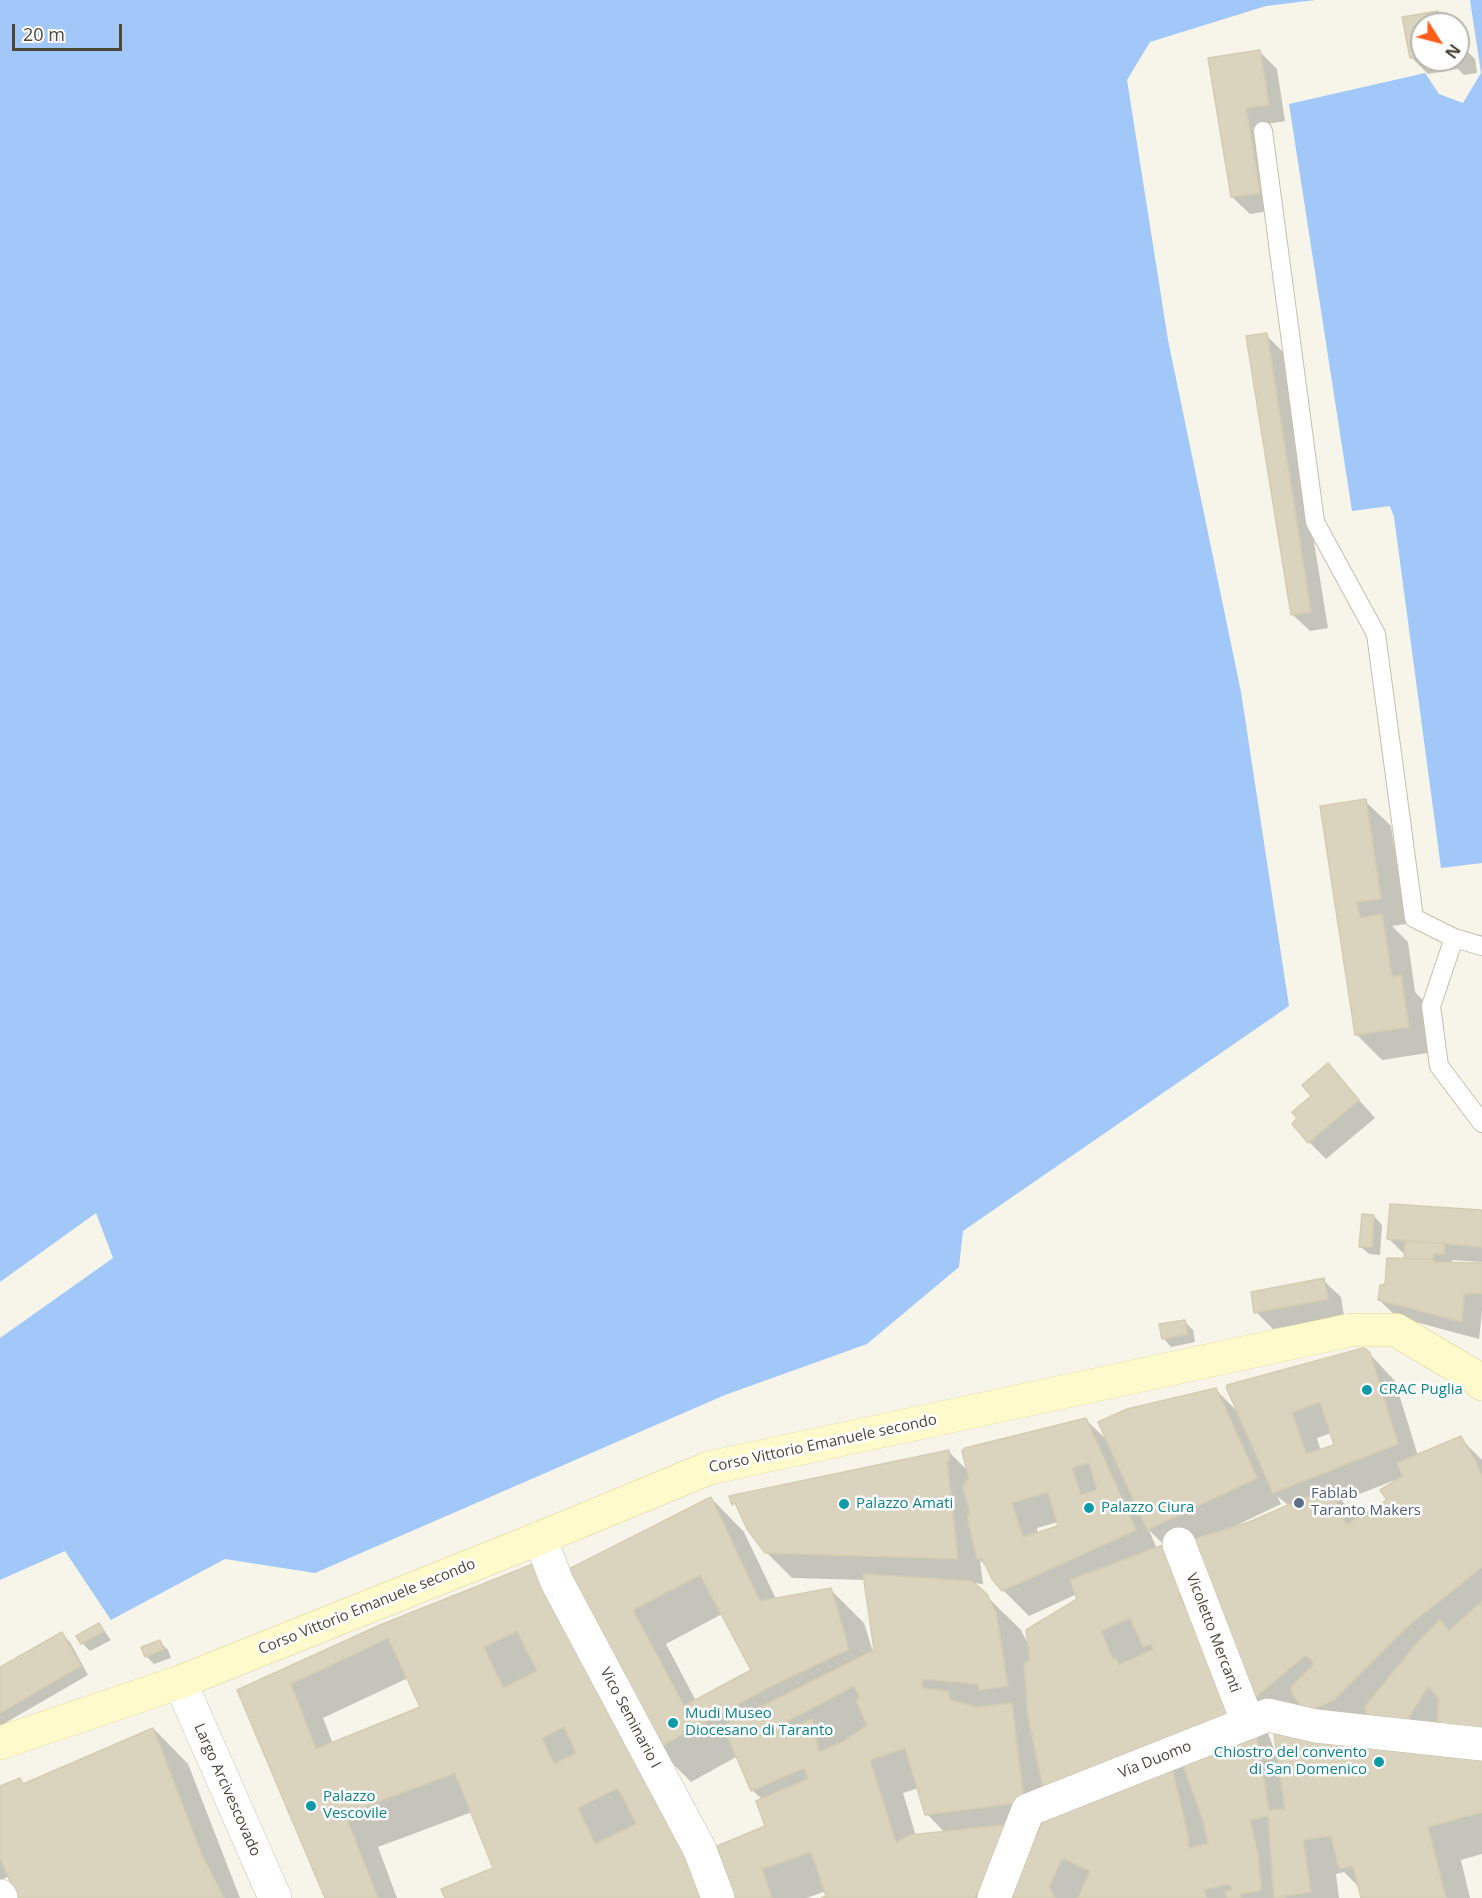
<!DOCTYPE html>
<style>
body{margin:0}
#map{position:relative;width:1482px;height:1898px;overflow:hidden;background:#f7f5ea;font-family:"Open Sans",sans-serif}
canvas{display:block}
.north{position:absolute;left:1410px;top:12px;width:60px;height:60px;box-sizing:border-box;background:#fff;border:2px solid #b7b5af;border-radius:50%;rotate:126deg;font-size:16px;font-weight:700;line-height:24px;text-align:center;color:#4c4737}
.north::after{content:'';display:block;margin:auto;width:21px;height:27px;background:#ff5e19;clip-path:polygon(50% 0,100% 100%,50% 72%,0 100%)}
.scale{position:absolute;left:12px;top:24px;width:110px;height:27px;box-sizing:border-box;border:3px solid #4c4737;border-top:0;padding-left:8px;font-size:18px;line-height:21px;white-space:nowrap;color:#4c4737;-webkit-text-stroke:4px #fff;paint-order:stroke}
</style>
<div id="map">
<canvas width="1482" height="1898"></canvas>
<div class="north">N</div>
<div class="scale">20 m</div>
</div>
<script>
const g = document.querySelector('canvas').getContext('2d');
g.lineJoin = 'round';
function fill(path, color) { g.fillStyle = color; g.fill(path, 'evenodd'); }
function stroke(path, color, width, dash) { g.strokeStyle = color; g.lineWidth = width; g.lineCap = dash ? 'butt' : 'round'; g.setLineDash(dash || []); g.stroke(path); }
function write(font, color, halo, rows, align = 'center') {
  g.font = font + ' "Open Sans",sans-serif'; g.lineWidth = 5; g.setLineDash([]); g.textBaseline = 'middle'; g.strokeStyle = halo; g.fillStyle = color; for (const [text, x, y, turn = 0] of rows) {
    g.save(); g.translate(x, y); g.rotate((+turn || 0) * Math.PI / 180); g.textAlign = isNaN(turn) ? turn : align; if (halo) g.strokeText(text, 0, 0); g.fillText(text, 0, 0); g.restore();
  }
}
const water = new Path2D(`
 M0 0H1316L1266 6 1150 42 1127 80 1168 340 1241 692 1289 1006 963 1231 959 1267 867 1344 725 1395 315 1573 225 1559 111 1620 65 1551 0 1580V1338L113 1258 96 1213 0 1282Z
 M1470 0H1482V863L1441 868 1394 517 1390 506 1352 511 1289 104 1425 73 1439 94 1463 103 1481 73Z`);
const shadow = new Path2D(`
 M1437 12 1449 24H1422V60H1458V42L1475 59 1477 73 1464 75 1458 69 1428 74 1411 57 1404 19Z
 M1259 51 1277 69 1285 121 1262 125 1276 210 1250 214 1232 197 1210 60Z
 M1266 335 1283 352 1328 628 1310 631 1292 614Z
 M1365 801 1391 826 1406 924 1392 926 1408 942 1415 992 1426 1003 1434 1052 1382 1060 1356 1034 1322 807Z
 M1328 1065 1375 1118 1326 1159 1309 1142 1313 1096Z
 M1482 1211V1262L1452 1260V1264L1482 1265V1311L1479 1339 1397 1317 1379 1300 1406 1260V1256L1389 1239Z
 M1374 1216 1382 1225 1380 1255 1369 1254 1360 1246Z
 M1323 1280 1341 1297 1344 1316 1273 1329 1256 1312Z
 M1184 1321 1193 1330 1195 1342 1171 1347 1163 1338Z
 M1366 1350 1395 1381 1418 1456 1460 1438 1482 1460V1854L1461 1860 1470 1898H1363L1360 1888 1344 1872 1336 1874 1339 1898H825L828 1897 826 1891 807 1898H736L767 1827 763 1800 752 1790 738 1756 691 1782 657 1748 565 1573 711 1498 744 1532 776 1599 831 1590 864 1623 873 1652 875 1651 865 1580 792 1578 766 1552 731 1497 948 1451 969 1472 1085 1419 1109 1442 1216 1390 1239 1413ZM1331 1433 1336 1445 1321 1451 1317 1438ZM1395 1480 1389 1501 1359 1519 1342 1501ZM1277 1496 1289 1506 1236 1527 1235 1526 1281 1504ZM1058 1522 1060 1527 1038 1534 1037 1528ZM1149 1530 1165 1546 1157 1549ZM980 1560 989 1569 1003 1590 1029 1616 1077 1594 1079 1599 1029 1646 1021 1630 973 1583 983 1584ZM1211 1585 1229 1619 1224 1622ZM722 1614 753 1671 696 1701 666 1644ZM1264 1723 1276 1735 1279 1758 1271 1750 1274 1749ZM919 1788 927 1814 945 1833 916 1836 903 1793ZM1037 1837 1033 1847 1025 1839Z
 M537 1563 726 1898H447L494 1868 472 1812 378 1847 397 1898H327L239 1690ZM408 1678 422 1708 333 1744 323 1718Z
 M99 1624 111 1640 90 1651 82 1643Z
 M62 1634 70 1642 88 1675 0 1726V1669Z
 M159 1641 168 1650 171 1658 154 1664 146 1656Z
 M155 1730 188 1764 240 1898H19L10 1876 0 1880V1788L20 1780 25 1785Z`);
const building = new Path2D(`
 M1438 11 1440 24H1422V56L1410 58 1402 17Z
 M1260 50 1269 105 1246 108 1260 193 1231 197 1208 58Z
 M1267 333 1311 612 1291 615 1246 336Z
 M1366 799 1381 899 1357 902 1360 918 1382 914 1392 977 1401 975 1409 1027 1355 1035 1320 806Z
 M1328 1063 1359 1100 1308 1143 1292 1124 1297 1118 1292 1112 1311 1096 1302 1085Z
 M1390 1204 1482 1210V1247L1387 1239Z
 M1362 1214 1374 1215 1372 1247H1359Z
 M1405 1241 1445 1244 1444 1254H1433V1259H1404Z
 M1387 1258 1433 1259 1434 1262 1482 1263V1293L1464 1294 1462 1322 1378 1300 1380 1285 1385 1284Z
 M1324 1278 1328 1299 1254 1313 1251 1292Z
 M1185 1320 1188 1334 1162 1339 1159 1324Z
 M1363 1348 1366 1349 1370 1353 1398 1444 1273 1493 1226 1387 1227 1385ZM1320 1402 1334 1445 1306 1454 1292 1412Z
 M1216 1388 1257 1478 1147 1530 1098 1422 1127 1409Z
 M1086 1418 1136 1530 1002 1591 992 1579 982 1558 977 1559 967 1516 970 1513 963 1487 966 1481 969 1480 962 1451 965 1448ZM1089 1463 1097 1490 1081 1495 1072 1468ZM1048 1492 1058 1526 1023 1537 1012 1503Z
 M1461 1436 1477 1464 1482 1478V1567L1408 1626 1334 1700 1306 1712 1291 1692 1292 1686 1314 1664 1306 1655 1245 1706 1215 1626 1227 1619 1185 1542 1249 1522 1330 1487 1346 1525 1387 1500 1380 1490 1403 1476 1397 1463Z
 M949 1450 950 1460 947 1461 958 1559 765 1553 747 1529 735 1503 732 1505 729 1496Z
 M711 1497 760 1601 831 1588 849 1649 768 1688 656 1749 563 1572ZM700 1575 751 1670 684 1706 633 1610Z
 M1171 1542 1193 1591 1179 1595 1241 1715 1043 1787 1028 1716 1024 1663 1030 1660 1026 1630 1077 1599 1070 1580ZM1130 1618 1143 1647 1151 1644 1154 1649 1119 1665 1116 1658 1113 1659 1101 1631Z
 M538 1562 707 1898H445L441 1889 493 1868 455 1773 345 1814 378 1898H325L237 1690 380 1625ZM517 1631 537 1671 503 1688 484 1647ZM388 1638 420 1707 316 1749 291 1684ZM564 1727 576 1753 554 1764 542 1738ZM618 1788 636 1824 595 1844 578 1808Z
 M863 1574 972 1581 987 1594 996 1612 1008 1686 979 1690 978 1684 922 1679V1688L948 1691 950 1700 977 1707 1012 1703 1024 1802 925 1815 905 1748 870 1760 896 1843 910 1835 1012 1824 995 1866 974 1898H821L826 1896 811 1852 762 1869 772 1898H735L717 1846 765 1826 756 1801 808 1779 804 1768 751 1791 723 1726 874 1650ZM854 1686 860 1698 856 1700 867 1725 844 1741 819 1752 812 1719 788 1730 784 1723Z
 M1482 1601V1733L1437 1729 1439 1699 1428 1686 1404 1725 1367 1715 1364 1708 1416 1644 1440 1620 1449 1631Z
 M99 1623 104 1631 81 1644 76 1636Z
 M62 1632 81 1666 0 1713V1667Z
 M160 1640 164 1649 145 1657 141 1647Z
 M153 1728 202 1855 224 1898H17L0 1857V1786L20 1778 23 1784Z
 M1256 1733 1269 1810 1285 1809 1274 1734 1482 1751V1812L1428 1827 1446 1898H1361L1353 1866 1339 1869 1331 1836 1303 1840 1311 1892 1285 1896V1898H1274L1268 1816 1250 1820 1258 1854 1261 1890 1240 1894 1241 1898H1227L1225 1891 1232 1890 1230 1884 1204 1890 1206 1898H1078L1090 1871 1062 1858 1049 1888 1055 1898H1006L1044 1820 1171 1763 1187 1831 1189 1848 1208 1844 1203 1821 1181 1759Z`);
const service = new Path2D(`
 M1263 131 1315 522 1376 634 1414 918 1454 938
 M1482 946 1454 938 1431 1006 1439 1066 1482 1123`);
const minor = new Path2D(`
 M540 1538 557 1582 700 1850 718 1898
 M1179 1544 1248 1723
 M180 1682 275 1898
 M0 1896 1 1898
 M994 1898 1028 1810 1268 1715 1316 1726 1482 1744`);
const secondary = new Path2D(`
 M0 1743 180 1682 540 1538 709 1468 1351 1330H1396L1472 1375 1482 1384`);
const markers = [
 [1367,1390,6,"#0f9aa8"],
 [1299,1503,6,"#5c6f8a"],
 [844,1504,6,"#0f9aa8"],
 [1089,1508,6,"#0f9aa8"],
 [673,1723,6,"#0f9aa8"],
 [1379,1762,6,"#0f9aa8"],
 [311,1806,6,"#0f9aa8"]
];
const cultureNames = [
 ["CRAC Puglia",1379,1390],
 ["Palazzo Amati",856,1504],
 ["Palazzo Ciura",1101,1508],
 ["Mudi Museo",685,1714],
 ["Diocesano di Taranto",685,1731],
 ["Chiostro del convento",1367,1753,"right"],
 ["di San Domenico",1367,1770,"right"],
 ["Palazzo",323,1797],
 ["Vescovile",323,1814]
];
const streetNames = [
 ["Corso Vittorio Emanuele secondo",823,1444,-12],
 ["Corso Vittorio Emanuele secondo",367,1607,-22],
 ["Vicoletto Mercanti",1213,1633,69],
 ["Vico Seminario I",630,1718,62],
 ["Via Duomo",1155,1760,-22],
 ["Largo Arcivescovado",227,1790,66]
];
const serviceNames = [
 ["Fablab",1311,1494],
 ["Taranto Makers",1311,1511]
];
fill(water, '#a1c8f9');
fill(shadow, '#0003');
fill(building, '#dad3be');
stroke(building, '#d5cdb1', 1.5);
stroke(service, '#c4bfab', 20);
stroke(minor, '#c4bfab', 34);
stroke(secondary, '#dbd396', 34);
stroke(service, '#fff', 18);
stroke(minor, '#fff', 33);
stroke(secondary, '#fffacc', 33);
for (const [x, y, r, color] of markers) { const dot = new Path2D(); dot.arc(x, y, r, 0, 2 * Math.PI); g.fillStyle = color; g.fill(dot); stroke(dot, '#fff', 2); }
write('15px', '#0d838f', '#fff', cultureNames, 'left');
write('15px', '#4c4737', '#fff', streetNames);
write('15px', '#4e5e75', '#fff', serviceNames, 'left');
</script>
